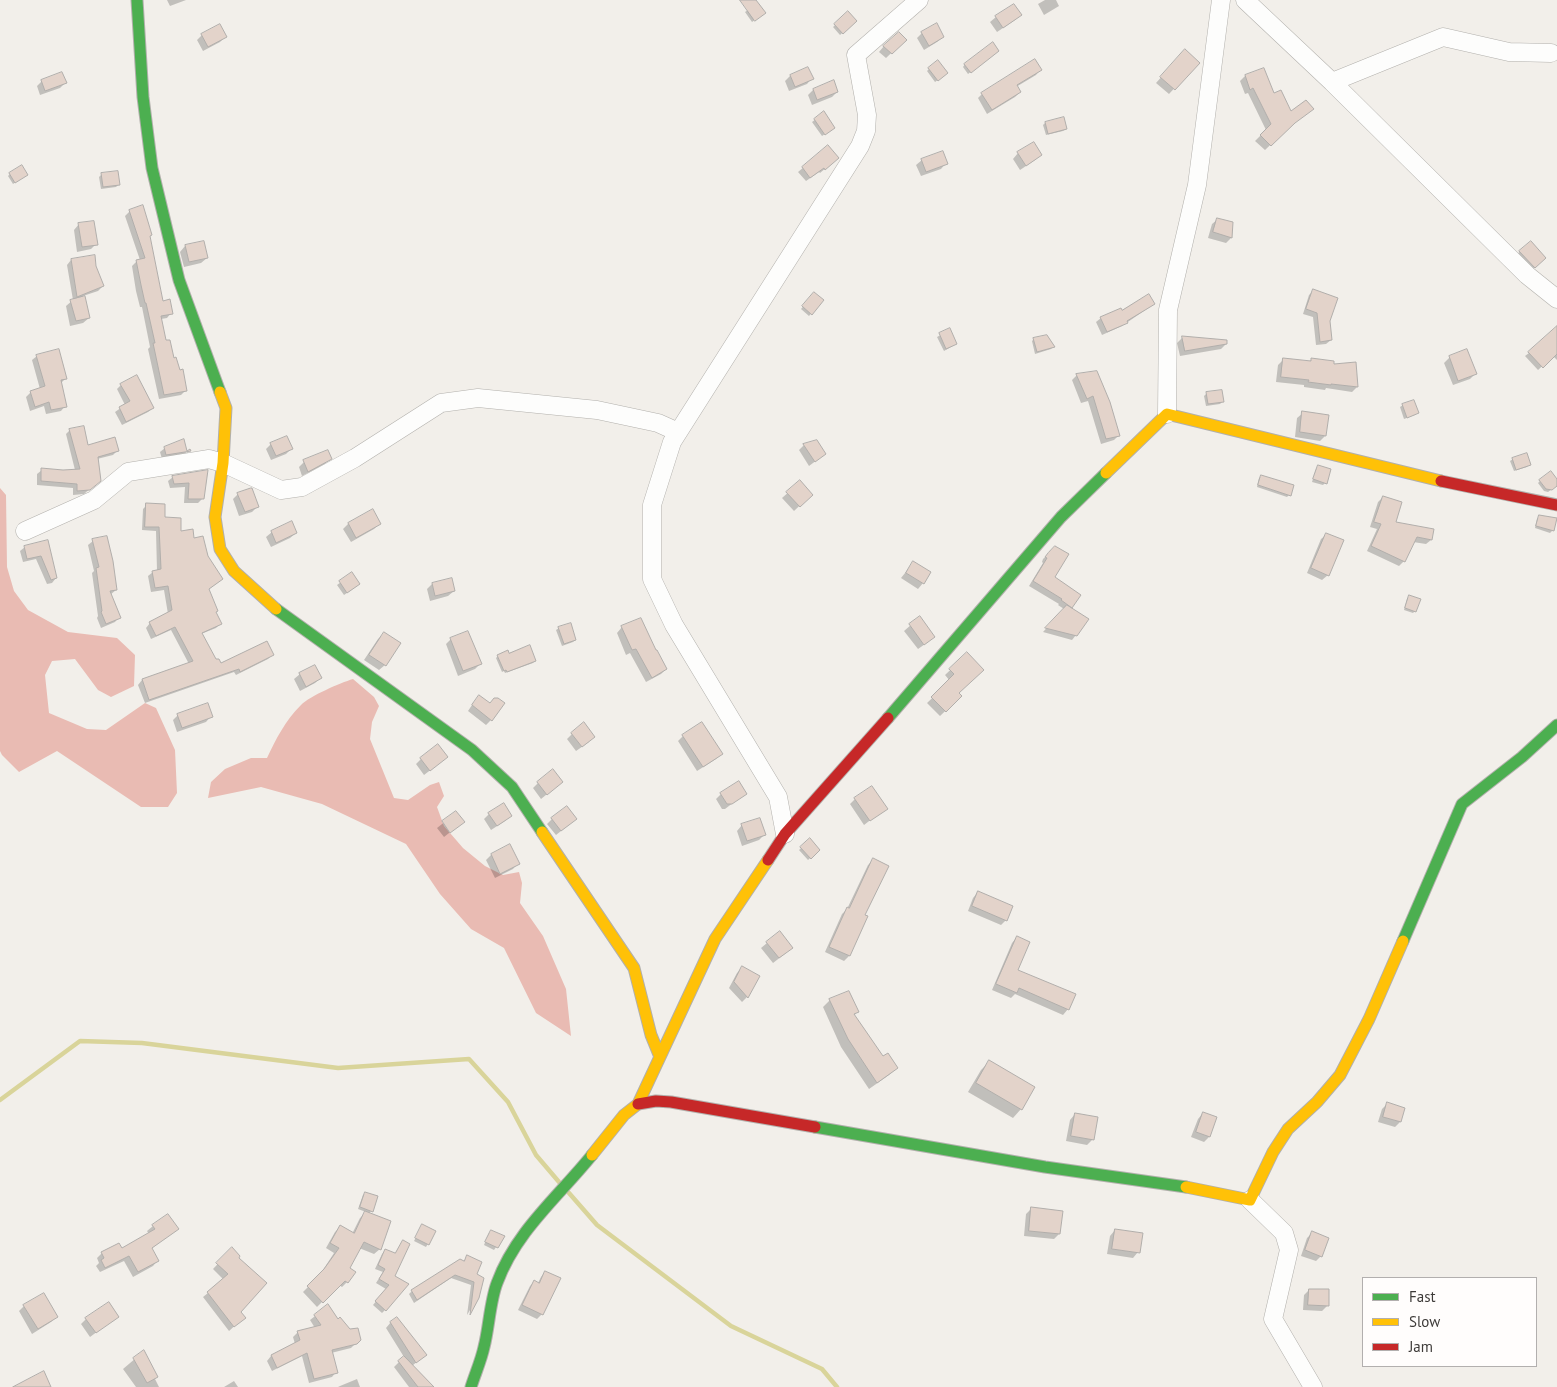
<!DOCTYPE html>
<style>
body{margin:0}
#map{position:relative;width:1557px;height:1387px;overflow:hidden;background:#f2efea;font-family:"PT Sans",sans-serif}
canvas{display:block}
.legend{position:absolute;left:1362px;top:1277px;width:175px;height:90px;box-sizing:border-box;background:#fffdfc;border:1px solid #b2afae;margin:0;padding:6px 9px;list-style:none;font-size:15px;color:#3e3b39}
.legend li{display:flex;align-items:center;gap:10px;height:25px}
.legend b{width:25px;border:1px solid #b2afae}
</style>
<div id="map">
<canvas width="1557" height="1387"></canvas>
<ul class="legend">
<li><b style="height:6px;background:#4caf50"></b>Fast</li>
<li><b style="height:6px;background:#ffc107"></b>Slow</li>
<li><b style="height:6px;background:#c62828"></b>Jam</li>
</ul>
</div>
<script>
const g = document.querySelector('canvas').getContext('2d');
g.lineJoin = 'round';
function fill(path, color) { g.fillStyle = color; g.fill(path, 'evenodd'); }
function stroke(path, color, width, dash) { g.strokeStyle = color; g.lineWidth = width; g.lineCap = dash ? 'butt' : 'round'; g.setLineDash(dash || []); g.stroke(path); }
const forest = new Path2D(`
 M0 488 6 495 7 567 14 591 28 610 68 632 117 638 135 655 134 686 111 697 98 690 75 659 52 661 45 675 49 713 87 729 106 730 145 703 156 708 175 750 177 793 168 807H141L57 751 19 772 2 755 0 751Z
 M353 679 374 697 379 706 372 722 370 739 394 798 408 800 430 785 439 782 444 796 437 807 444 826 463 848 485 866 503 875 519 872 522 883 520 903 543 936 566 989 571 1036 536 1013 504 948 471 929 440 894 406 844 322 804 261 787 208 798 211 782 225 769 251 758H267C276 739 285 721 301 705 310 696 340 683 353 679Z`);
const shadow = new Path2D(`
 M167 0H186L170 6Z
 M1045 0H1056L1059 6 1044 15 1038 4Z
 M1014 5 1020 15 1015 20 997 32 990 22 996 17Z
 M748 10 762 15 752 22 745 12Z
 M848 13 855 21 840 35 833 27Z
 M922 33 943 37 937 42 924 50 917 38Z
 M202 35 225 37 220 42 203 51 197 40Z
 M905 40 886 58 879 52 884 46Z
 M995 53 968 74 963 67 965 64Z
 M1180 56 1198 63 1169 94 1156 83Z
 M929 69 945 75 935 82 927 71Z
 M1040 70 1036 75 1016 87 1020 92 1015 97 987 114 978 98 982 94Z
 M790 76 812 78 807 84 789 91 785 81Z
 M1245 76 1274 95 1290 113 1312 109 1288 128 1265 150 1255 141 1266 130 1248 93 1245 94 1240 81Z
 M42 81 65 83 60 88 40 95 37 86Z
 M813 90 837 92 832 97 812 105 808 95Z
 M824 113 831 130 822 136 812 122Z
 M1045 123 1066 129 1063 131 1046 135 1043 125Z
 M828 147 833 162 820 173 819 172 806 181 798 172Z
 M1018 153 1041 155 1035 160 1020 170 1013 159Z
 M922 160 946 163 941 169 921 176 916 165Z
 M10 174 26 175 13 184 8 176Z
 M102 174 119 184 116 187 101 189 99 177Z
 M130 211 149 237 162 302 171 313 167 318 161 319 166 342 186 390 181 395 159 399 148 349 150 347 142 307H140L136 291 132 266 137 261 140 260 125 216Z
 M1218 219 1232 223 1231 238 1226 243 1208 238 1212 224Z
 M79 224 96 244 91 249 77 252 74 230Z
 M185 246 207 258 201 263 184 267 180 252Z
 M1520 251 1539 263 1529 272 1515 257Z
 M71 260 95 267 103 286 98 291 83 296 89 318 83 323 70 326 66 306 73 300 67 265Z
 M1313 291 1329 321 1331 340 1326 344 1316 345 1313 317 1303 314 1309 295Z
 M814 294 822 301 809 316 801 309Z
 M1154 304 1122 326 1102 335 1096 322 1101 318Z
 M950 330 956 344 944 351 937 337Z
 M1557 332V360L1553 356 1538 370 1525 356Z
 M1182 338 1226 344 1221 349 1180 356 1177 343Z
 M1034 339 1053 347 1051 349 1035 354 1032 341Z
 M37 356 66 378 61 383 65 406 61 411 46 414 44 406 30 411 26 397 31 392 40 389 32 360Z
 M1450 357 1475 374 1470 379 1453 385 1444 363Z
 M1312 359 1332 366 1354 363 1357 387 1352 392 1326 388 1325 390 1304 387V385L1276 382 1278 365 1283 360 1309 362Z
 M1096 372 1119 435 1114 440 1101 444 1088 401 1081 403 1072 380 1077 375Z
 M121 385 153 408 148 412 122 425 115 412 125 405 117 389Z
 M1207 393 1223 401 1220 404 1206 406 1204 396Z
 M1403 405 1417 413 1415 415 1404 419 1400 407Z
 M1303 413 1325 436 1320 441 1295 437 1297 418Z
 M70 430 87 446 117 451 113 455 97 459 94 485 84 494 73 495V488L37 485V474L42 470H75L66 434Z
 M183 441 186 453 190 451 185 455 162 459 160 452 165 448Z
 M271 444 291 449 286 454 271 460 266 449Z
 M804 445 825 454 809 466 799 450Z
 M330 458 325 464 302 476 299 467 304 462Z
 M1513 459 1529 465 1527 467 1514 471 1510 461Z
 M1318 467 1325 483 1323 485 1312 482 1316 469Z
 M207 471 203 498 198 503H184L185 487 170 488 168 481 173 477Z
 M1262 476 1289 495 1287 497 1257 487 1259 478Z
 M1540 481H1557V485L1548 492 1544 491 1538 483Z
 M800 482 811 495 794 511 782 498Z
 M238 494 258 506 252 512 239 516 233 499Z
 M1383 497 1394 523 1431 540 1426 544 1413 542 1404 561 1399 566 1367 551 1377 529 1370 527 1378 502Z
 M147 505 180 532 193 539 207 557 222 579 208 590 220 624 216 628 201 634 216 661 220 664 272 655 268 659 236 675 234 672 145 703 138 685 142 680 189 664 171 630 151 639 146 628 150 623 168 614 164 590 151 592 148 576 153 572 157 571 156 531 142 530 143 509Z
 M372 511 380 523 374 529 351 542 343 529 348 524Z
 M1540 517 1553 530 1550 533 1535 528 1537 519Z
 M272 532 296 533 290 538 271 547 266 537Z
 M1327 534 1328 575 1322 580 1307 573 1321 539Z
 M93 541 116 590 110 595 119 617 115 622 101 628 97 618 98 616 92 573 94 571 88 545Z
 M47 542 56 578 52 583 47 584 36 559 23 562 20 551 25 547Z
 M1050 552 1053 578 1071 607 1070 608 1076 635 1072 640 1043 632 1064 609 1058 605 1059 604 1029 586 1043 563 1042 562 1043 559Z
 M913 563 923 583 918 589 901 578Z
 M352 574 357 586 344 595 337 585Z
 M432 584 454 591 448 596 430 601 427 589Z
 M1409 597 1415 611 1413 613 1404 610 1407 599Z
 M919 618 928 642 918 649 904 631Z
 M622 627 655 652 666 669 661 674 646 682 630 653 626 655 617 633Z
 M559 628 575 640 573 642 562 646 556 630Z
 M384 634 399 644 385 665 379 670 364 660 378 639Z
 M451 639 480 664 475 669 458 676 446 644Z
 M967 654 958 693 961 696 940 716 927 703 950 681 945 675Z
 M509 655 535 661 533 663 505 673 504 671 502 672 496 658 498 656Z
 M300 674 320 678 315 683 300 691 294 679Z
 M474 702 491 720 486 725 468 711Z
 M178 715 211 716 206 722 177 732 173 720Z
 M572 734 589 742 576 751 567 739Z
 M683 736 721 754 716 759 697 771 678 741Z
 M421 759 441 762 424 775 416 764Z
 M562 782 541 799 533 788 538 783Z
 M746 793 725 809H722L716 799 721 794Z
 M855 799 886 808 864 825 850 804Z
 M456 813 463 822 444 837 437 828Z
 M489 814 510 816 505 821 491 830 484 819Z
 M552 819 570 824 556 835 547 824Z
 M742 825 764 835 759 840 742 846 737 831Z
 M810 840 819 850 808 860 799 850Z
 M509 846 518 863 513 869 495 878 486 860 491 855Z
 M873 860 863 916 849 956 844 961 825 952 842 914 847 909 868 865Z
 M978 892 1006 920 1001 925 968 911 973 898Z
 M1017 937 1016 970 1068 1009 1063 1015 1015 994 1011 998 992 990 1012 943Z
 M767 943 786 953 773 963 761 948Z
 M742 968 758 976 747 997 742 1002 729 988 737 973Z
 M830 1000 857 1012 854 1016 882 1058 897 1068 889 1075 869 1089 841 1047 823 1007Z
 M989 1062 1034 1088 1021 1109 1013 1118 968 1092 981 1070Z
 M1387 1104 1400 1122 1395 1127 1378 1122 1382 1109Z
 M1203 1113 1209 1137 1204 1142 1191 1137 1198 1119Z
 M1075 1114 1096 1118 1092 1140 1087 1145 1066 1141 1070 1120Z
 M366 1193 371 1211 369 1214 380 1249 374 1254 359 1248 348 1268 347 1282 342 1287 339 1285 317 1307 303 1292 319 1276 334 1253 326 1248 335 1232 340 1227 352 1234 360 1218 366 1212 358 1209 363 1195Z
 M1031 1209 1059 1234 1054 1239 1024 1236 1026 1214Z
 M168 1216 177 1229 151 1249 158 1260 153 1266 133 1277 124 1261 100 1272 96 1266 99 1263 97 1258 102 1253 121 1249 149 1234 147 1231 153 1226Z
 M422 1226 434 1232 426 1247 414 1241Z
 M1115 1230 1138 1252 1133 1258 1107 1254 1110 1236Z
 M489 1233 503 1237 494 1250 484 1245Z
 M1312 1233 1321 1256 1316 1261 1301 1256 1307 1238Z
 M232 1249 240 1312 239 1322 229 1331 203 1297 224 1280 213 1269Z
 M386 1250 394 1276 385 1310 382 1313 373 1305 386 1289 376 1283 383 1272 375 1269 382 1254Z
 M467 1257 476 1275 478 1297 467 1315 471 1285 451 1278 414 1303 409 1294 412 1291 463 1262Z
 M545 1272 542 1314 537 1319 518 1310 530 1286 534 1282 538 1283 541 1277Z
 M1309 1290 1328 1305 1322 1311 1303 1310 1304 1295Z
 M24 1306 56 1317 51 1322 32 1334 19 1311Z
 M328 1306 338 1320 359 1340 351 1348 331 1353 336 1372 332 1377 309 1383 302 1356 272 1371 267 1361 271 1356 295 1344 293 1337 298 1332 315 1328 310 1320Z
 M117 1317 90 1337 81 1324 86 1319Z
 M391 1322 425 1355 412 1366 432 1387H409L394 1367 404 1357 386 1328Z
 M143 1352 155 1379 159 1387H136L123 1369Z
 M357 1379 360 1387H338L340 1386Z
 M234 1381 238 1387H224Z`);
const stream = new Path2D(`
 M0 1100 80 1041 142 1043 338 1068 469 1059 508 1102 536 1155 559 1182
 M569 1193 597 1225 731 1326 822 1369 837 1387`);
const building = new Path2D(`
 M740 0H756L766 13 755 21Z
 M1014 4 1022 15 1003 28 995 16Z
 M848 11 857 21 843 34 834 24Z
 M937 23 944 37 929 46 921 32Z
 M220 24 227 37 208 47 201 34Z
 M899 32 907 40 892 54 883 46Z
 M993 42 999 51 971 73 964 64Z
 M1185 49 1200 63 1175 90 1160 77Z
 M1035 59 1042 70 1017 85 1021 92 992 110 981 93Z
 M938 60 948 73 938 81 928 68Z
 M808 67 814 79 795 87 790 75Z
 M1264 68 1274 93 1281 90 1291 111 1306 100 1314 109 1295 123 1271 146 1260 135 1271 124 1253 88 1250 90 1245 75Z
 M62 72 67 83 45 91 41 80Z
 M834 80 838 92 817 100 813 89Z
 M824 111 835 128 825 135 814 119Z
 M1064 117 1067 129 1048 134 1045 122Z
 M1034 142 1042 155 1026 166 1017 152Z
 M828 145 839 158 825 170 824 168 810 178 802 167Z
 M943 151 948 164 926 172 921 159Z
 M22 165 28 175 15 183 9 173Z
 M118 171 120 185 103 187 101 173Z
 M143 205 152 235 150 236 163 301 170 299 173 314 161 316 166 340H170L174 358 176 357 180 370 183 369 187 391 164 395 153 343H155L146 303H145L141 285 136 260 145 258 129 210Z
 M1217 218 1233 222 1232 238 1213 232Z
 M94 221 98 245 82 247 78 223Z
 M204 241 208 258 189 262 185 245Z
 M1531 241 1546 258 1535 268 1519 251Z
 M95 255 96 266 104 286 77 297 71 259Z
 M1313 289 1338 298 1330 321 1332 340 1320 342 1317 313 1306 309Z
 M814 292 824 300 812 315 802 306Z
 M1149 294 1155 304 1127 321 1128 323 1107 332 1100 317 1121 308 1122 310Z
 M85 296 90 318 76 321 70 300Z
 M1557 326V354L1543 368 1528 352Z
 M950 328 957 344 946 349 939 333Z
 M1047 335 1055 347 1037 352 1033 338Z
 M1182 336 1227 340V344L1185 351Z
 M59 349 67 379 61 380 67 407 51 410 49 402 35 407 30 391 45 386 36 355Z
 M1467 349 1477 374 1458 381 1449 356Z
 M1283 358 1311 361V358L1334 361V364L1356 362 1358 387 1331 384V385L1308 382 1309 380 1281 377Z
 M1097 371 1110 402 1120 436 1106 439 1093 396 1087 399 1076 374Z
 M137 375 154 408 126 422 119 407 130 401 120 384Z
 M1222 390 1224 402 1208 404 1206 392Z
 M1414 400 1419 413 1407 418 1402 404Z
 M1302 411 1329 415 1326 436 1300 432Z
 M84 426 88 445 115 437 119 451 98 457 101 481 90 490 77 491V484L41 481V468L63 470 80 469 69 429Z
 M287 436 293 449 276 456 270 443Z
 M184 439 187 451 190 449 191 451 166 455 164 447Z
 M817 440 826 454 815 462 803 444Z
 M328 450 332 459 308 472 303 460Z
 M1527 453 1531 465 1516 470 1512 458Z
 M1318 465 1331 469 1327 484 1313 479Z
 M208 470 204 499H188L189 483 174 484 172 476Z
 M1551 471 1557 479V486L1552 490 1546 489 1539 480Z
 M1261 475 1294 485 1291 496 1258 485Z
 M800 480 813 495 800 507 786 492Z
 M251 488H252L259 507 245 512 237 493Z
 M1383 496 1402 502 1396 522 1434 529 1432 540 1417 537 1405 562 1371 546 1381 524 1374 522Z
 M146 503 165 504V517L181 518V531L193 529 194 538 203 536 208 556 223 579 209 589 218 611 216 612 222 624 202 633 216 659H219L221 663 267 641 274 655 240 672 239 669 149 700 142 679 193 661 175 627 156 636 149 622 172 610 168 586 155 588 152 571 161 569 159 527H145Z
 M373 509 381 524 356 538 348 523Z
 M1539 515 1557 518 1554 531 1536 526Z
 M292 521 297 533 276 543 271 531Z
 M1326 533 1344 540 1329 576 1311 568Z
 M107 536 113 561 117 590 110 591 121 618 106 624 101 612 102 611 96 568 99 567 92 539Z
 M48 540 57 578 51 580 41 556 27 559 24 546Z
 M1055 546 1069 554 1055 577 1081 595 1072 608 1061 600 1062 599 1033 581 1047 558 1045 557 1048 553Z
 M913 561 931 572 924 584 906 573Z
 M352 572 360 584 347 593 339 581Z
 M452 578 455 591 435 596 432 583Z
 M1409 595 1421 599 1416 612 1405 608Z
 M1067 605 1089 619 1077 636 1045 628Z
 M920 616 935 637 924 645 909 624Z
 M641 618 656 650H657L667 669 652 678 636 649 632 650 621 626Z
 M571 623 576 640 564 644 558 627Z
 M468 631 482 664 463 671 450 638Z
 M384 632 401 643 386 666 369 655Z
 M530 645 536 661 507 672 506 670 504 671 497 655 508 650 509 653Z
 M967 652 984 670 959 693 962 696 946 712 931 697 954 674 949 669Z
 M315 665 322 678 306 687 299 673Z
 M479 695 490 703 494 698H498L505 703 492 721 472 705Z
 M208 703 213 717 182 728 177 714Z
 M584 722 595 737 582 747 571 733Z
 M702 722 723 754 703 767 682 735Z
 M438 744 448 757 430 771 420 758Z
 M553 769 563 782 547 795 537 782Z
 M739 781 747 794 732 804H727L720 793Z
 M872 786 888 809 870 821 854 798Z
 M504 803 512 816 497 826 488 813Z
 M567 806 577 819 561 831 551 818Z
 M456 811 465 822 450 833 442 821Z
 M760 818 766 835 747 841 741 824Z
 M810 838 820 850 811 859 800 847Z
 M510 844 520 864 500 874 491 854Z
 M873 858 889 866 865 915 868 916 850 956 829 947 847 907 849 908Z
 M978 891 1013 906 1007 921 972 906Z
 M780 931 793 948 779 958 766 942Z
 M1017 936 1030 942 1018 970 1076 994 1069 1010 1019 988 1017 993 996 984Z
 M742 966 760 976 748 998 734 982Z
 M849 991 859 1012 854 1014 883 1056 888 1053 898 1068 877 1083 848 1039 829 999Z
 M989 1060 1035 1087 1022 1110 976 1083Z
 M1387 1102 1405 1108 1401 1122 1383 1117Z
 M1203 1112 1217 1117 1210 1137 1196 1132Z
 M1075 1113 1098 1117 1094 1140 1071 1136Z
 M365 1192 378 1196 373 1212 360 1207Z
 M1031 1207 1063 1211 1060 1234 1029 1231Z
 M365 1211 391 1221 381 1250 364 1242 350 1268 356 1272 348 1283 345 1281 323 1303 307 1286 324 1269 339 1248 330 1243 340 1225 354 1233Z
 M168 1214 179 1229 152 1248 159 1261 138 1272 129 1256 105 1268 101 1260 104 1258 101 1252 119 1243 122 1248 155 1229 152 1225Z
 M422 1224 436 1231 429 1245 415 1238Z
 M1115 1229 1143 1233 1140 1253 1112 1249Z
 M491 1230 505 1236 498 1248 485 1242Z
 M1312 1231 1329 1238 1322 1257 1305 1250Z
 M403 1240 410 1244 395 1276 409 1284 386 1311 375 1301 389 1285 379 1279 385 1269 378 1265 385 1249 395 1253Z
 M232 1247 240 1256 239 1258 267 1283 241 1312 246 1318 234 1327 207 1292 228 1274 216 1263Z
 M467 1255 482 1262 477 1274 484 1278 479 1298 470 1315 474 1282 455 1275 417 1300 411 1290 460 1259 464 1261Z
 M545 1271 561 1278 543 1315 522 1305 534 1280 539 1283Z
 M1309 1289H1329V1306L1308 1305Z
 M44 1293 58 1317 38 1329 23 1305Z
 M109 1302 119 1317 96 1333 85 1318Z
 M328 1304 338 1319 340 1317 350 1329 358 1328 361 1340 357 1344 332 1350 338 1373 314 1379 307 1353 277 1368 271 1355 300 1340 297 1331 321 1325 314 1315Z
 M397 1317 427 1355 416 1363 390 1322Z
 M144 1350 158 1377 147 1383 133 1358Z
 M404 1356 434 1387H418L398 1361Z
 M44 1371 51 1387H13Z`);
const street = new Path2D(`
 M1245 0 1332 82 1527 275 1557 299
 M1332 82 1443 37 1509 52 1551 53
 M1167 414 1168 310 1197 185 1221 0
 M25 531 94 500 128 472 209 459 223 463 281 490 302 487 355 458 441 403 478 398 597 410 658 423 678 432
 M785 834 778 797 674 625 652 579V505L672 442 860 146 866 131 867 115 856 55 919 0
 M1250 1200 1284 1233 1289 1250 1273 1319 1313 1387`);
const fast = new Path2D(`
 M137 0 143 97 152 168 179 280 220 392
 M276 609 472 750 512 787 542 832
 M888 718 1061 517 1106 473
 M1403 941 1462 804 1522 757 1557 725
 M815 1127 1045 1167 1186 1187
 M471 1387C475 1374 481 1361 484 1347 489 1328 490 1301 497 1283 516 1231 559 1196 592 1155`);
const slow = new Path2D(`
 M220 392 226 408 223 463 215 517 220 549 234 571 276 609
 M1106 473 1167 414 1441 481
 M542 832 634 968 651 1035 660 1057
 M592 1155 624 1115 638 1104 715 939 768 860
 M1186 1187 1250 1200 1273 1152 1288 1129 1317 1102 1340 1075 1369 1019 1403 941`);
const jam = new Path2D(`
 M1441 481 1557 505
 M768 860 785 834 888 718
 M638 1104 656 1101 671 1102 815 1127`);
fill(forest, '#e9bbb3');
fill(shadow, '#0003');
stroke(stream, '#d9d49a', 4.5);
fill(building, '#e3d3ca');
stroke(building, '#b1aeab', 1);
stroke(street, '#b2b0ac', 19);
stroke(fast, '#b2b0ac', 13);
stroke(slow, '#b2b0ac', 13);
stroke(jam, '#b2b0ac', 13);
stroke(street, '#fdfdfc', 18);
stroke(fast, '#4caf50', 11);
stroke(slow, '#ffc107', 11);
stroke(jam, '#c62828', 11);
</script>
